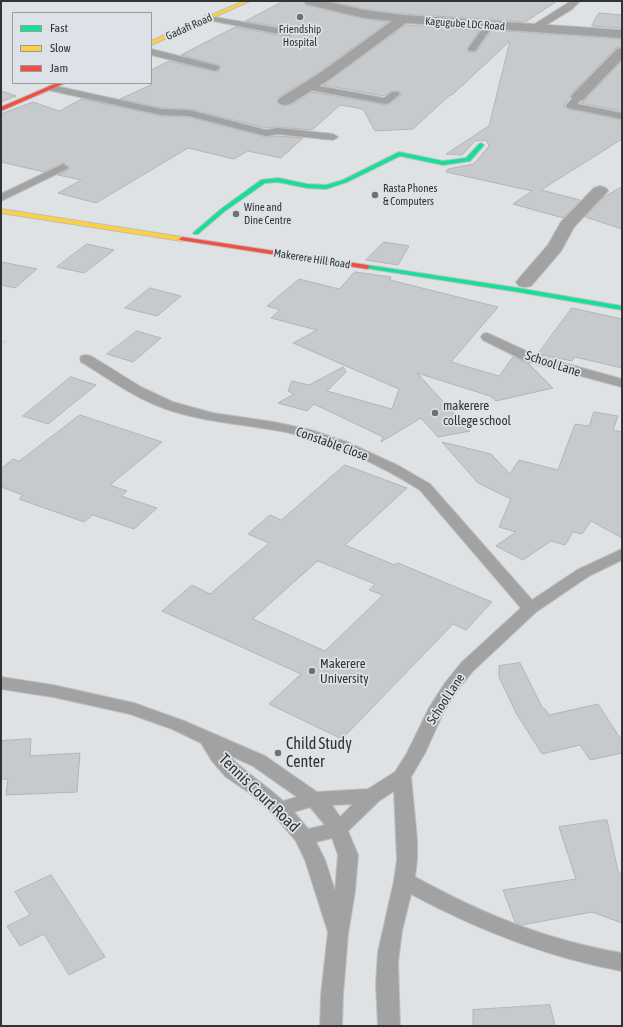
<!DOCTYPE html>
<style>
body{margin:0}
#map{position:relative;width:623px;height:1027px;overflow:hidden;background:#dfe2e4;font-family:"Asap Condensed",sans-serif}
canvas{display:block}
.frame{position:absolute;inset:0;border:2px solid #313335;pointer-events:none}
.legend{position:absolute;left:12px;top:12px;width:140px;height:72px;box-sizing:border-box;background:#dce2e7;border:1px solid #989ca0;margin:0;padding:5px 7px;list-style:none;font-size:12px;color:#313335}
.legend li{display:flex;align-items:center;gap:8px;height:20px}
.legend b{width:20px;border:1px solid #989ca0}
</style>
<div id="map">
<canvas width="623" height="1027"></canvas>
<div class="frame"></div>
<ul class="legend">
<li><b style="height:5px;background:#16e098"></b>Fast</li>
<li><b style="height:5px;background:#ffcf43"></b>Slow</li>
<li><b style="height:5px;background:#f24e42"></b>Jam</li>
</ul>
</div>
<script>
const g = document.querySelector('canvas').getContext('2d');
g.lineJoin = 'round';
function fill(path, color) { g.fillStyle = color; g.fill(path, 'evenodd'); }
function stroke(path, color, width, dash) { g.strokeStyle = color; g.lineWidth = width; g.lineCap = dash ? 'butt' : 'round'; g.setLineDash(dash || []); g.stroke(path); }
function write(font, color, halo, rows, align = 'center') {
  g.font = font + ' "Asap Condensed",sans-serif'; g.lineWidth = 3.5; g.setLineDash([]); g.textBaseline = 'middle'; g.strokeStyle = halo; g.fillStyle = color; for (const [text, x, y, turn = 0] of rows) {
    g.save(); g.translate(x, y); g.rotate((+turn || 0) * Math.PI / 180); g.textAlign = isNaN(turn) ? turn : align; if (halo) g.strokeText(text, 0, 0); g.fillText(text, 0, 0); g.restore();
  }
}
const building = new Path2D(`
 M284 1H303L306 5 364 19 388 22 319 72 279 97 277 102 280 105H291L312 92 386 105 390 104 401 95 399 91H391L384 96 323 85 406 25 480 30 467 48 469 52H476L492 30 622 39V47L616 48 572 93 564 106 568 109 622 120V139L541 190 580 200 563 218 513 204 532 191 446 172 448 169 474 164 489 146 487 141 481 140 475 141 462 155 446 154 489 126 510 41 452 95H450L413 129 375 131 363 109 340 105 312 130 278 127 266 128 189 109 161 108 120 99 151 85V70L169 61 217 72 221 68 219 65 181 55 235 27 290 37 294 33 289 29 246 21Z
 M332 1H557L525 22 403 14 364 9Z
 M599 13 622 15V28L592 26Z
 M622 61V111L580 103 584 101Z
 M1 91 16 96 1 102Z
 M82 99 161 116 189 117 266 137 278 136 303 138 281 158 248 151 234 159 188 148 96 203 58 193 81 180 58 175 68 170 69 168 64 163 44 172 1 162V114L33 102 59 111Z
 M622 187V229L585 217 604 197Z
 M384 242 409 246 398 265 366 260Z
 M87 244 114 250 84 273 57 267Z
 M1 262 37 269 15 288 1 285Z
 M355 272 391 277 390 280 498 307 451 362 499 376 513 357 529 364 553 388 496 401 490 396 417 373 470 431 438 437 421 418 381 442 383 437 314 404 307 411 278 403 294 394 288 391 292 381 309 385 343 367 346 372 327 391 392 409 399 389 293 343 317 330 271 318 280 310 267 306 299 279 339 289Z
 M150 288 181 296 157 316 125 308Z
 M572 308 622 319V368L575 357 572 361 538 354Z
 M137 331 161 338 133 362 107 354Z
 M71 377 96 385 48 424 23 416Z
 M594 412 618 416 613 430 622 432V538L591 521 582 534 573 532 565 545 551 541 523 560 496 546 516 532 499 527 511 499 478 483 442 442 491 454 510 474 519 460 558 470 575 424 589 426Z
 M80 415 162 442 110 485 127 491 121 496 157 508 134 529 93 515 84 522 19 499 23 495 1 487V469L13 459 19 461Z
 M345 465 407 488 345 545 395 565 398 563 492 602 466 630 453 624 342 739 269 704 301 674 162 611 192 585 210 594 269 543 248 534 270 515 281 520ZM318 561 375 584 369 590 383 595 325 651 253 619Z
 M520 663 543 709H545L549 715 598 704 622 741V753L590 760 580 745 542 754 516 713 499 677V666Z
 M31 739 30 756 80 753 77 792 6 795 8 779H1V741Z
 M607 820 618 871 622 874V923L592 912 522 925 515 922 503 890 576 879 559 827Z
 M51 875 105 957 69 975 44 934 20 946 7 926 30 915 15 892Z
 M550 1005 555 1026H473V1010Z`);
const path = new Path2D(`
 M1 341 5 342`);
const lane = new Path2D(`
 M571 1H580L571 10 536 31H530L529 29 530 27Z
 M205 16H208L289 30 293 33 289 36 208 20H205L204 18Z
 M489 23 493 26 475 51H469L468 49 469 47 486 24Z
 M151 49 219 66 220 68 216 71 151 55Z
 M308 84 384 98 392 92H398L400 94 389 103 386 104 305 89 303 87Z
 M51 85 161 109 189 110 266 130 278 128 333 134 338 137 333 140 278 134 266 136 189 116 161 115 48 90 46 88Z
 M578 94 583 97 577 104 622 113V119L568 108 566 106C569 102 573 96 578 94Z
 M63 164 68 167 67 169 1 201V194Z
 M487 333 535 355 622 379V387L525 361 483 340 481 337 483 334Z
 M86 355 91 356 141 387 173 402 213 413 274 422 311 430 347 442 399 466 430 484 532 600 577 570 622 549V560L589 576 536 612 473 671 457 691 443 713 425 753 411 777 417 839V860L415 877C483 914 545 940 622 953V971C547 957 478 930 411 894L402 931 398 962 400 1026H378L376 984 378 952 394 881 397 860 394 791 379 801 348 831 358 855 355 891 348 934 343 995 342 1026H320L321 995 328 932 305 860 296 841 273 814 251 794 226 777 212 761 201 743 172 729 130 714 53 697 1 689V677L53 685 134 703 184 721 265 756 317 792 368 789 395 772 407 753 429 708 445 683 461 663 521 608 420 490C380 465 337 444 290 433 248 424 204 423 163 408 133 397 108 378 81 362L80 359 81 356ZM227 754 253 766 297 797 283 801C265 784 244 772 227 754ZM353 804 340 817 332 805ZM310 807 325 825 308 829 294 812ZM332 838 338 855 335 891 325 860 316 842Z`);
const street = new Path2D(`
 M304 1H325L364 10 403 15 622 30V38L406 23 330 79 290 104 285 105 280 104 278 101 280 98 320 73 392 21 364 18 306 4Z
 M622 48V59L583 100 578 101 573 100 571 97 573 94 617 49Z
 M600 186 606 188 608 191 574 227 561 251 531 286 525 287 519 286 516 282 548 245 561 222 594 188Z`);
const fast = new Path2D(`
 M481 143 484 145 470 161 443 165 400 156 347 182 326 189 307 188 278 182 265 183 225 211 198 234H194L193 233 221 209 261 180 278 178 307 184 326 185 343 180 399 152 443 161 466 158 479 144Z
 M367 265 518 288 622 306V310L518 292 365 268V266Z`);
const slow = new Path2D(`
 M244 1H250L151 45V41Z
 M1 209 182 237 185 239 182 241 1 213Z`);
const jam = new Path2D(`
 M57 83H65L1 111V107Z
 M182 237 367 265 370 267 367 269 180 240 179 239Z`);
const markers = [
 [300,17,4,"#6e7072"],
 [375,195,4,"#6e7072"],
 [236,214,4,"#6e7072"],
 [435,413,4,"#6e7072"],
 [312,671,4,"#6e7072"],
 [278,753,4,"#6e7072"]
];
const farStreetnames = [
 ["Kagugube LDC Road",465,24,4],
 ["Gadafi Road",189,27,-24],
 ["Makerere Hill Road",312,259,9]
];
const farPoinames = [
 ["Friendship",300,30,"center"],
 ["Hospital",300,43,"center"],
 ["Rasta Phones",383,189],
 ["& Computers",383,202],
 ["Wine and",244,208],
 ["Dine Centre",244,221]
];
const streetNames = [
 ["School Lane",553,364,18],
 ["Constable Close",332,444,20],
 ["School Lane",446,699,-57]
];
const poiNames = [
 ["makerere",443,406],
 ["college school",443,421],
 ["Makerere",320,664],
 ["University",320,679]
];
const nearPoinames = [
 ["Child Study",286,744],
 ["Center",286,762]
];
const nearStreetnames = [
 ["Tennis Court Road",259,793,44]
];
fill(building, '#c7cacc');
stroke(building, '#b2b4b6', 1);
stroke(lane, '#bdbfc0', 2);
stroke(street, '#bdbfc0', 2);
stroke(fast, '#bdbfc0', 2);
stroke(slow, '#bdbfc0', 2);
stroke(jam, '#bdbfc0', 2);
stroke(path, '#a4a5a6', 2, [1, 2.5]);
fill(lane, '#a3a2a3');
fill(street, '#a3a2a3');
fill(fast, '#16e098');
fill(slow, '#ffcf43');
fill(jam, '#f24e42');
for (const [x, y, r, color] of markers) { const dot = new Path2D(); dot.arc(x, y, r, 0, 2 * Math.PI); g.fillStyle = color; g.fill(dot); stroke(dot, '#dce2e7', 1.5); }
write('11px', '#313335', '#dce2e7', farStreetnames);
write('11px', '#313335', '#dce2e7', farPoinames, 'left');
write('13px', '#313335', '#dce2e7', streetNames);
write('13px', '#313335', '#dce2e7', poiNames, 'left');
write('16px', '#313335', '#dce2e7', nearPoinames, 'left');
write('16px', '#313335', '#dce2e7', nearStreetnames);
</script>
